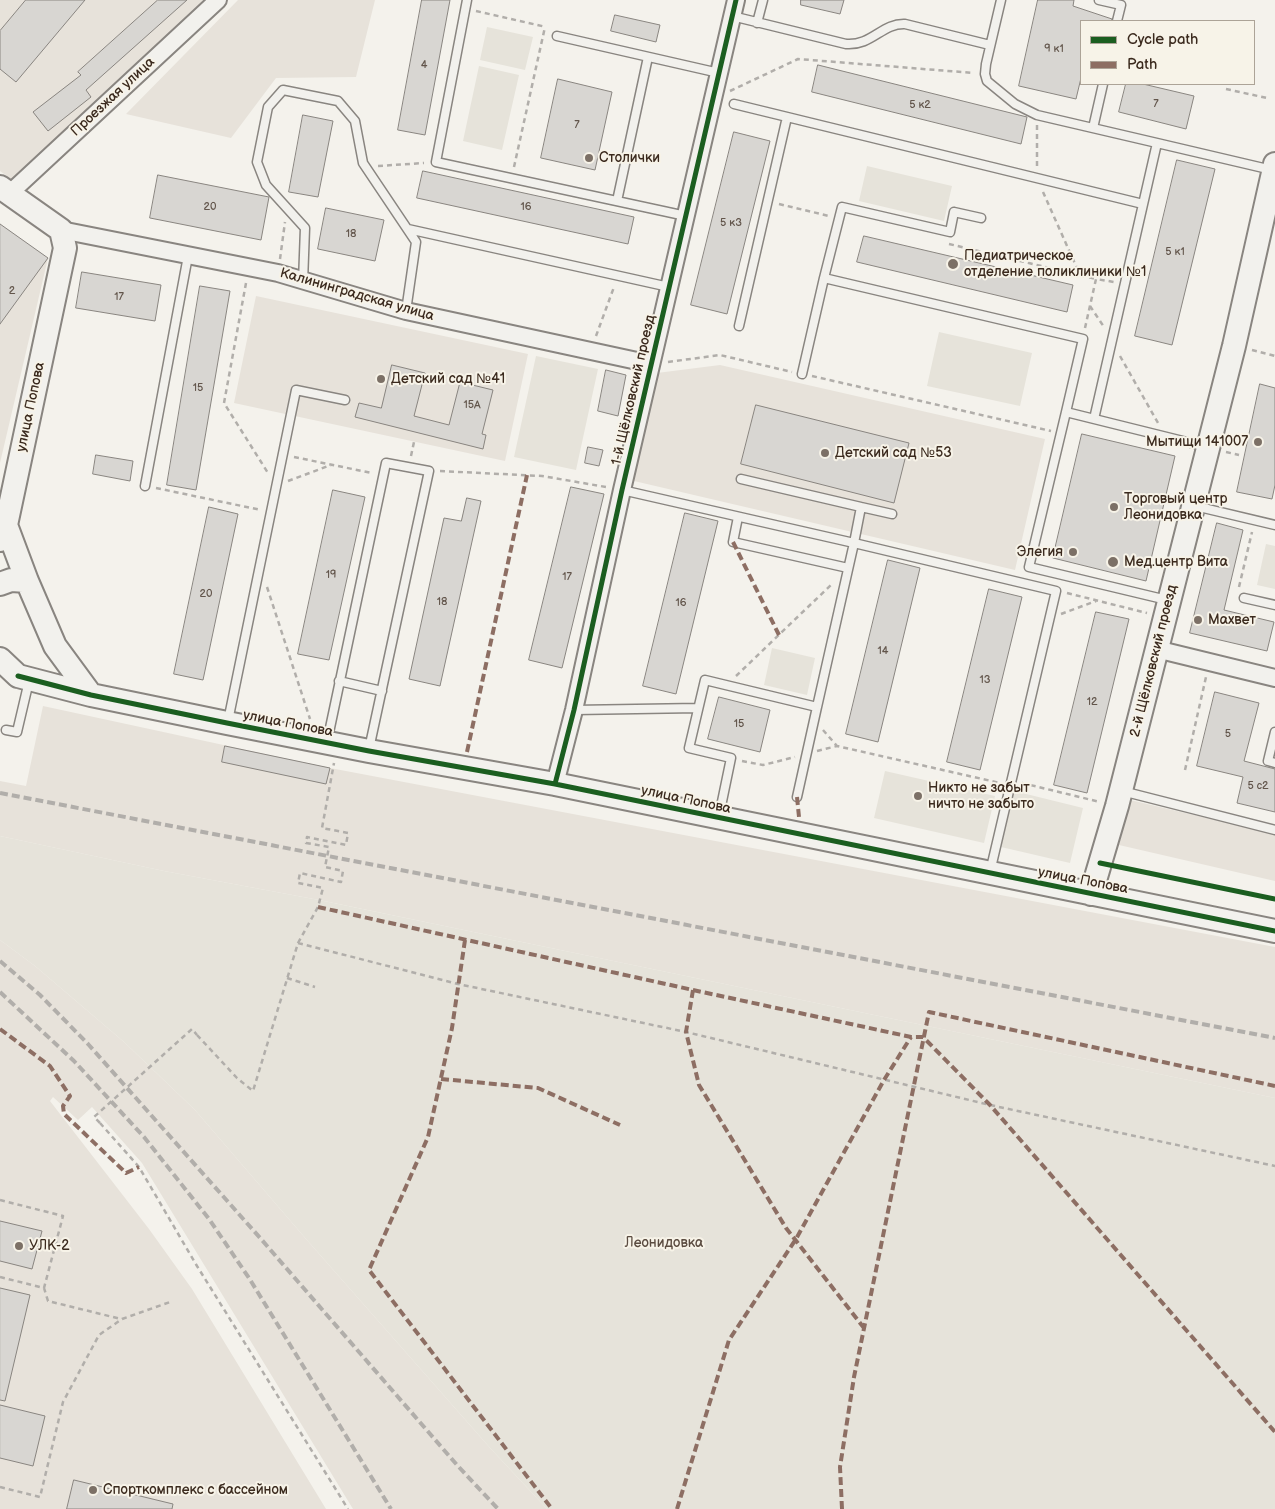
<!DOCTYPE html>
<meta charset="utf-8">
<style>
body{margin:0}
#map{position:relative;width:1275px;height:1509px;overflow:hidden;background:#f4f2ec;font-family:"Balsamiq Sans",sans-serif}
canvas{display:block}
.legend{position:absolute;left:1080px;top:20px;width:175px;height:65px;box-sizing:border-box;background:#f7f3e8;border:1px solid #aca397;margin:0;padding:6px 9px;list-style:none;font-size:15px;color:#3b2a1e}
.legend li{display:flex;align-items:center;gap:10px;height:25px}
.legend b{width:25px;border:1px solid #aca397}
</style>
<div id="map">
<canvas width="1275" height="1509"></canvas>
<ul class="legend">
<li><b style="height:6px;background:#1b5e20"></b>Cycle path</li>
<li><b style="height:6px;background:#8d6e63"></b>Path</li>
</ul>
</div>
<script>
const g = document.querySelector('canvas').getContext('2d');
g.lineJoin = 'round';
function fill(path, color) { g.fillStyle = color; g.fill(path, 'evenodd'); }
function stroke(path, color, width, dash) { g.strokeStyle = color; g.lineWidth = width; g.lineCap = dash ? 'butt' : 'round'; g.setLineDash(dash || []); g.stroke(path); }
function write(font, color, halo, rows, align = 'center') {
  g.font = font + ' "Balsamiq Sans",sans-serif'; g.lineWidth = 4; g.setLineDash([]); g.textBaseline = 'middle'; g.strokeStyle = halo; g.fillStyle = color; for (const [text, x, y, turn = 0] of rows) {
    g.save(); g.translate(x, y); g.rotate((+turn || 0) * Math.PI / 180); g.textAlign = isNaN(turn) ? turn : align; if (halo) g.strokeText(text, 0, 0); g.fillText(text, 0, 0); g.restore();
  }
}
const built = new Path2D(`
 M0 0H207L14 181 0 171Z
 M238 0H375L356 77 276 78 231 138 126 114Z
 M0 224 48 258 0 463Z
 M256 296 528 354 505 461 234 403Z
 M720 365 1045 439 1015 570 634 481 657 373Z
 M43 706 330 768 1275 947V1098L319 900 164 871 0 836V781L26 786Z
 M1130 800 1275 834V881L1119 845Z
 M0 940 35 966 124 1042 195 1110 306 1239 491 1449 547 1509H353L142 1163 92 1107 78 1120 53 1097 50 1101 149 1229 192 1289 326 1509H0Z`);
const green = new Path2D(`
 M487 27 533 37 525 70 480 60Z
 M479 66 519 75 502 150 463 141Z
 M867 166 952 186 944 221 859 201Z
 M939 332 1032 353 1020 406 927 386Z
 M536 356 598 369 576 470 514 457Z
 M1266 544 1275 546V589L1257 585Z
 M772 648 815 658 807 695 764 685Z
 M885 771 995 796 984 843 874 818Z
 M1014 791 1083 808 1070 863 1001 847Z
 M0 836 164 871 319 900 1275 1098V1509H547L491 1449 306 1239 195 1110 124 1042 35 966 0 940Z`);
const building = new Path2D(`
 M26 0H85L16 82 0 69V31Z
 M158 0H187L86 90 91 97 48 131 33 112 81 75 78 72Z
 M422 0H450L425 135 398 130Z
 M801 0H844L840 14 801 5Z
 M1038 0H1074L1073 6 1112 19V21H1081V78L1076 99 1019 86Z
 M615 15 660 25 656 42 611 31Z
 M818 65 1027 117 1021 144 812 92Z
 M558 79 612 92 595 170 541 158Z
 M1126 84H1143L1194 96 1186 129 1119 112Z
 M303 115 333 121 318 197 289 192Z
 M734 132 770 141 727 314 691 305Z
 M1177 160 1215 169 1172 345 1135 336Z
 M423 171 634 217 628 244 417 198Z
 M158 175 269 197 261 240 150 218Z
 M326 208 384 220 375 261 318 249Z
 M0 224 48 258 0 324Z
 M864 236 1073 285 1067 312 857 262Z
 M82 272 161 285 155 321 76 308Z
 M200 286 230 291 196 490 167 485Z
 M392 365 425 373 414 416 449 425 460 382 493 390 482 434 486 435 483 449 355 417 359 403 381 408Z
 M606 370 626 375 618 416 598 411Z
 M1260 384 1275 388V485L1272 499 1237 492Z
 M756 405 909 443 894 503 741 464Z
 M1082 434 1175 456 1146 581 1053 558Z
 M588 447 603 450 599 466 585 463Z
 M96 455 133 461 130 481 93 474Z
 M571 487 604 494 562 668 529 660Z
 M333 490 365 497 329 660 298 654Z
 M467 498 481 501 440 686 409 679 444 518 461 521Z
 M209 507 238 514 203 680 174 674Z
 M685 513 718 521 676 694 643 686Z
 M1217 523 1243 530 1224 610 1274 622 1267 651 1190 633Z
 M888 560 920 568 878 742 846 734Z
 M989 589 1022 597 980 770 947 762Z
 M1096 612 1129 619 1087 793 1054 785Z
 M1215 692 1259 703 1244 761 1275 769V812L1237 803 1243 777 1197 766Z
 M719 697 770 710 760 752 708 739Z
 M225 746 330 768 326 784 222 762Z
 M0 1221 42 1231 32 1269 0 1261Z
 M0 1288 30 1295 5 1401 0 1400Z
 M0 1405 45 1416 33 1466 0 1458Z
 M74 1480 173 1504 172 1509H67Z`);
const path = new Path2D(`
 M476 11 546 27
 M1226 89 1267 98
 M730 91 798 59 974 73
 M1037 125V167
 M378 166 424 163
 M514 167 545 27
 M1043 192 1080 275
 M779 204 829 216
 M949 244 1096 279
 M280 259 285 222
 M246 283 224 403 268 473
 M1090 306 1104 327
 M1085 328 1096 279 1114 282
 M596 336 614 287
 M1252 350 1275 356
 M1120 356 1158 423
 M668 362 720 355 792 372
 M812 376 1051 431
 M1226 452 1239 455
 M411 456 414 442
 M294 457 372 473
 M440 471 542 476 606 487
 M288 481 331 465
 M156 488 261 510
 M267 587 310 719
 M1239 587 1252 532
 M1067 593 1147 613
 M1061 614 1096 601
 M736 676 833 583
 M823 730 837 746
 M817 751 837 746 1000 783
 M742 761 763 765 795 757
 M1185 770 1206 677
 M1022 783 1100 802
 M298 943 458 984 686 1032 990 1105 1275 1166
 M287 978 315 987
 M197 1035 237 1078 253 1091 298 943 318 907 323 888 298 883 300 873 341 882 343 871 325 867 329 847 306 843 307 837 346 845 348 833 322 828 334 763
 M100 1123 139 1167 197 1266 348 1509
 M0 1200 63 1216 44 1288
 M0 1277 44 1288 48 1301 121 1319
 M0 1487 40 1497 63 1402 99 1335 122 1319 170 1302`);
const lane = new Path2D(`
 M467 0 436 162 686 216
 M1001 0 986 64 985 74 987 81 1015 104 1037 115 1157 143
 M1099 0 1121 5 1117 21
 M732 16 846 44C872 46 882 23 905 24L990 45
 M757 23 763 0
 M557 36 719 73
 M734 104 1143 204
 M1093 128 1103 84
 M617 201 648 57
 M408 229 669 287
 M824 278 842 207 950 232 954 212 981 218
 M303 282 305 228 266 185 257 162 268 107 283 90 338 101 355 121 363 163 416 242 406 311
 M739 326 787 117
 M802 374 824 278 1083 339 1066 412
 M1094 419 1157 143 1272 170
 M741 479 861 507 854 543 1056 591 990 872
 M145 486 188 256
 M622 490 854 543 817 707 705 680 689 748 731 758 719 816
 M1195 506 1275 525
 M861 507 892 514
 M738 517 733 542 848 568
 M1244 598 1275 605
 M1167 600 1029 567 1066 412 1207 447
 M339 681 382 691
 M574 710 698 708
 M228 721 296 390 345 400
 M6 730 17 732 29 681
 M1275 732 1268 761 1275 763
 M327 742 386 463 429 471 369 749
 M1122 791 1275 830
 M797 797 817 707`);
const street = new Path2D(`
 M9 194 218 0
 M61 230 278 273 406 311 651 364
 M1156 649 1275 678
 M555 784 574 710 622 490 736 0`);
const secondary = new Path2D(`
 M0 187 61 230 65 248 6 525 0 540
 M6 525 27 581 55 646 91 695
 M0 584 11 580 27 581
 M0 659 18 676
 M18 676 91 695 227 723 369 751 555 784 1275 931
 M1091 894 1117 806 1234 346 1275 164`);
const rail = new Path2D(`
 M0 793 1275 1038
 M0 961 40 995 88 1044 261 1239 457 1465 498 1509
 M0 992 74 1061 144 1137 209 1219 249 1278 391 1509`);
const pathBridge = new Path2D(`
 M100 1123 94 1117 192 1029 197 1035`);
const quiet = new Path2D(`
 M733 542 779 635
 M467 752 527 475
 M797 797 799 817
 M318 907 693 990 911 1037H923L990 1105 1275 1432
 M465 940 452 1028 428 1137 369 1270 552 1509
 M693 990 686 1032 699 1085 786 1228 864 1328
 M0 1029 50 1066 70 1096 63 1106 64 1114 126 1173 139 1167
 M441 1079 538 1088 620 1125
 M677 1509 729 1340 796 1239 884 1080 911 1037
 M842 1509 840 1467 854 1377 929 1012 1275 1086`);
const cycleway = new Path2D(`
 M18 676 91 695 227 723 369 751 555 784 1275 931
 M555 784 574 710 622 490 736 0
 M1100 863 1275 899`);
const markers = [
 [589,158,5,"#7c7066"],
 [953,264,6,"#7c7066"],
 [381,379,5,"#7c7066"],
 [1258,442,5,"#7c7066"],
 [825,453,5,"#7c7066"],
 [1114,507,5,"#7c7066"],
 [1073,552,5,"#7c7066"],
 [1113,562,6,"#7c7066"],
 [1198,620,5,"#7c7066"],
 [918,796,5,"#7c7066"],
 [19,1246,5,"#7c7066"],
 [93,1490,5,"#7c7066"]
];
const numberNames = [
 ["9 к1",1054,49],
 ["4",424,65],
 ["7",1156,104],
 ["5 к2",920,105],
 ["7",577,125],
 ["20",210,207],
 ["16",526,207],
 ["5 к3",731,223],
 ["18",351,234],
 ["5 к1",1175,252],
 ["2",12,291],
 ["17",119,297],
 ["15",198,388],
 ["15А",472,405],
 ["19",331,575],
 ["17",567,577],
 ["20",206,594],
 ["18",442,602],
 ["16",681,603],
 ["14",883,651],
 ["13",985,680],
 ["12",1092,702],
 ["15",739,724],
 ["5",1228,734],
 ["5 с2",1258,786]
];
const streetNames = [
 ["Проезжая улица",113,97,-43],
 ["Калининградская улица",357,295,16],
 ["1-й Щёлковский проезд",634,390,-77],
 ["улица Попова",31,407,-78],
 ["2-й Щёлковский проезд",1154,661,-76],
 ["улица Попова",288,724,11],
 ["улица Попова",686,800,12],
 ["улица Попова",1083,881,11]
];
const poiNames = [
 ["Столички",599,158],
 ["Педиатрическое",964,256],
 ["отделение поликлиники №1",964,272],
 ["Детский сад №41",391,379],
 ["Мытищи 141007",1248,442,"right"],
 ["Детский сад №53",835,453],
 ["Торговый центр",1124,499],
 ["Леонидовка",1124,515],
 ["Элегия",1063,552,"right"],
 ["Мед.центр Вита",1124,562],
 ["Махвет",1208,620],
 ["Никто не забыт",928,788],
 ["ничто не забыто",928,804],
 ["УЛК-2",29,1246],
 ["Спорткомплекс с бассейном",103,1490]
];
const parkNames = [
 ["Леонидовка",664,1243]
];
fill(built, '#e7e2da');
fill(green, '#e6e3da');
fill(building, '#d8d6d2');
stroke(building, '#898580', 1);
stroke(lane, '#898580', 11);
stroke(street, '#898580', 20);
stroke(secondary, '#898580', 26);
stroke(path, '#b1aeaa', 2.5, [5, 4]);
stroke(lane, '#f2f1ed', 8);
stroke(street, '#f2f1ed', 16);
stroke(secondary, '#f2f1ed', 22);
stroke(rail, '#b1aeaa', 4, [8, 4]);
stroke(pathBridge, '#b1aeaa', 2.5, [5, 4]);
stroke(quiet, '#8d6e63', 4, [8, 4]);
stroke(cycleway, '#1b5e20', 5);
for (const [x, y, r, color] of markers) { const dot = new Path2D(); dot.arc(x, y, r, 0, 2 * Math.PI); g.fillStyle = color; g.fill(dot); stroke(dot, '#f7f3e8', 2); }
write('11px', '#62554b', null, numberNames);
write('14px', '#3b2a1e', '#f7f3e8', streetNames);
write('14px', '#3b2a1e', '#f7f3e8', poiNames, 'left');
write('14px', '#5b4c41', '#f7f3e8', parkNames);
</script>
